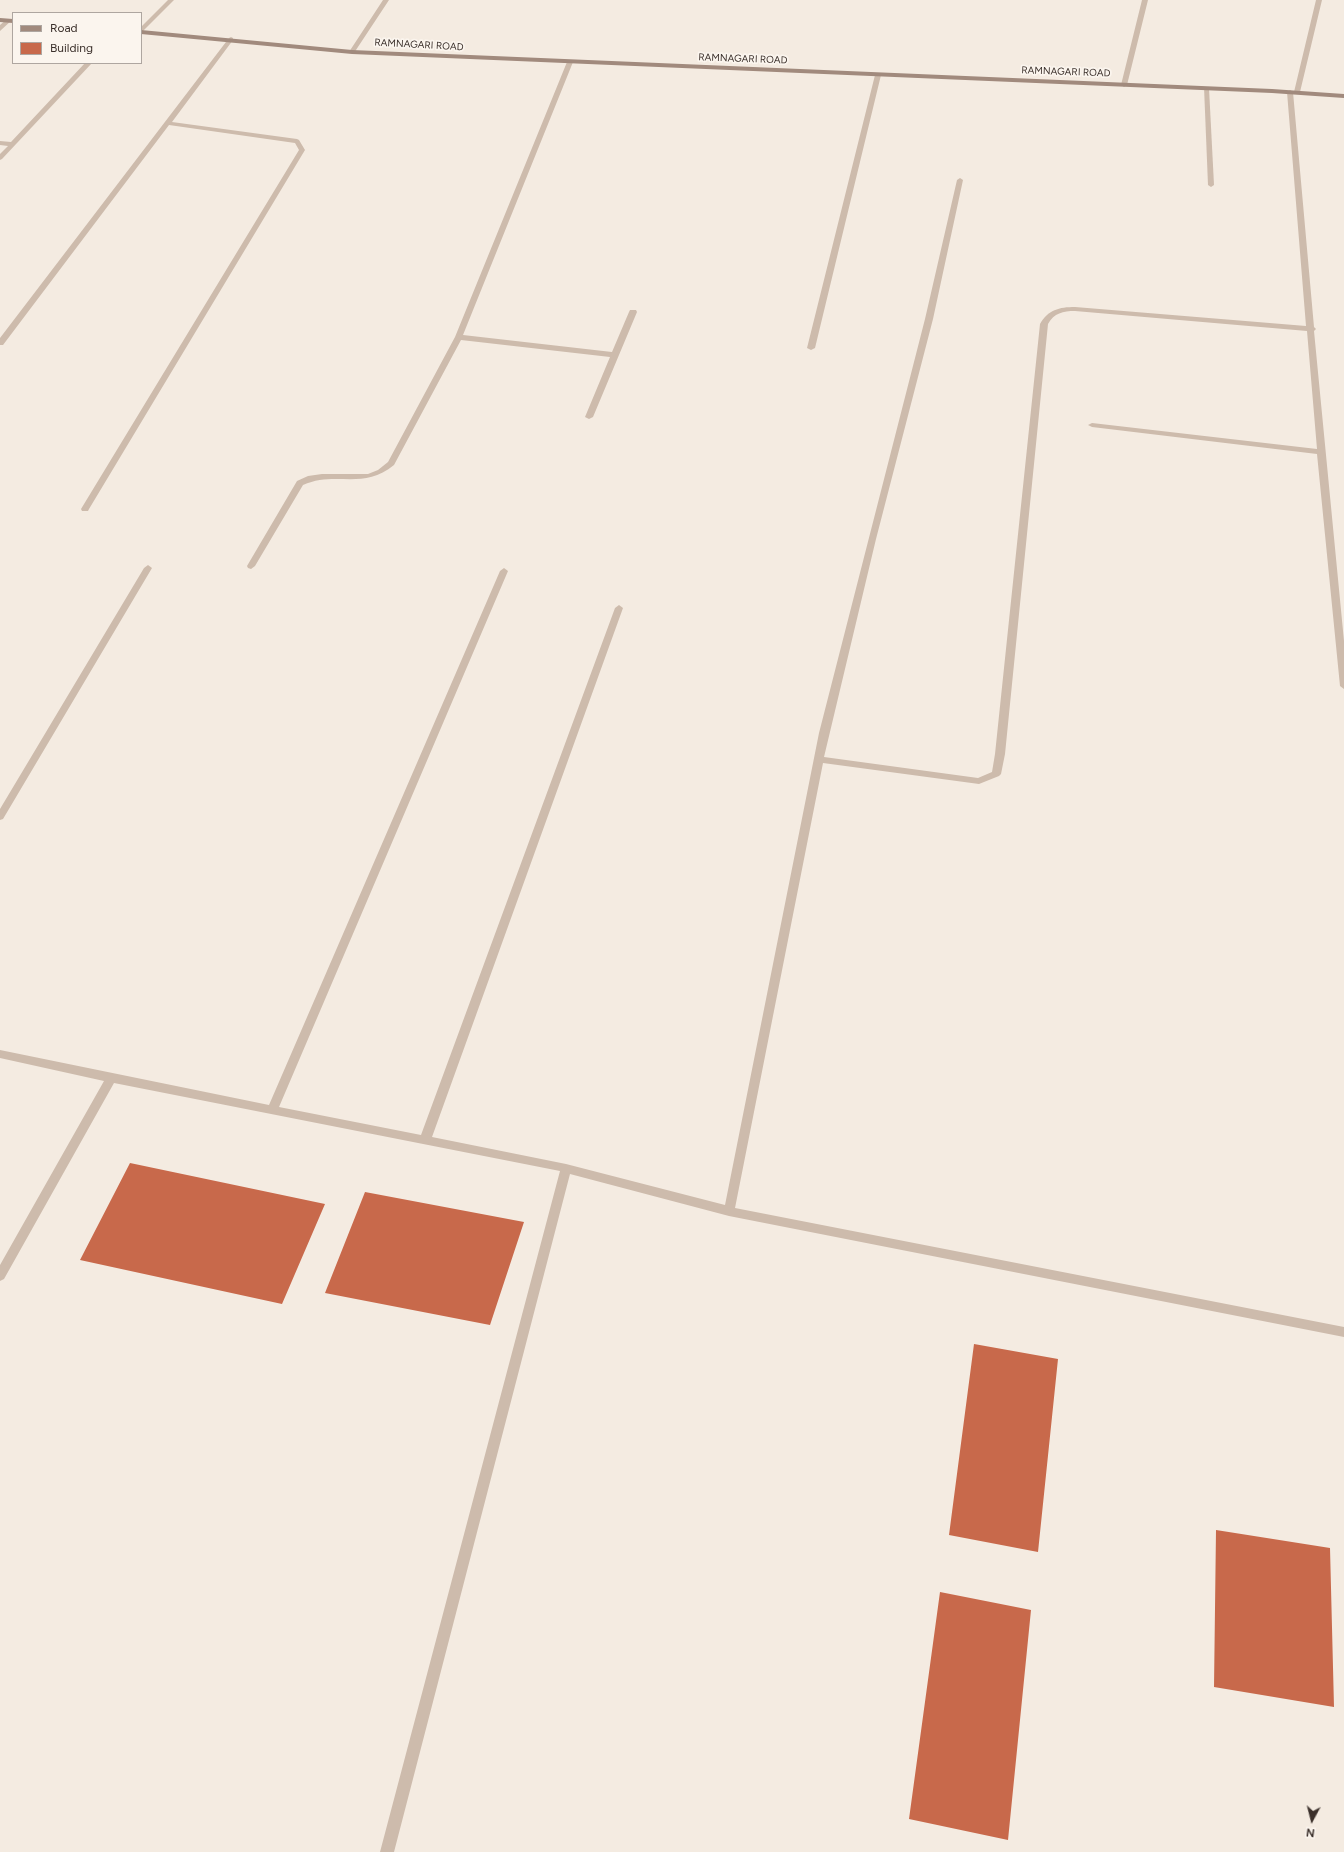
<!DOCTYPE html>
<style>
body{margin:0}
#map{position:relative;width:1344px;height:1852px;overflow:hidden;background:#f4ebe1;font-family:Figtree,sans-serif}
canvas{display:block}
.legend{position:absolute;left:12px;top:12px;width:130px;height:52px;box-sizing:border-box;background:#fbf5ee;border:1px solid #aea6a0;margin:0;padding:5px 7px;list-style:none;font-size:12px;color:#3b302b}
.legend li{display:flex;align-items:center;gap:8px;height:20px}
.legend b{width:20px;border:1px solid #aea6a0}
.north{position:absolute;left:1292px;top:1800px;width:40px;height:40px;-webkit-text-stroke:3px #fbf5ee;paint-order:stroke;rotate:187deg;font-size:11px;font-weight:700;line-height:16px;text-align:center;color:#3b302b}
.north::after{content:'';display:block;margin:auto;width:14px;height:18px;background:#3b302b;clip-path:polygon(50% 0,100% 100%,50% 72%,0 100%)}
</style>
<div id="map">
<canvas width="1344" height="1852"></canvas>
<ul class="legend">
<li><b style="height:5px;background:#a18a7d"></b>Road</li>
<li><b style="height:11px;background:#c8694b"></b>Building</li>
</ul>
<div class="north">N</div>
</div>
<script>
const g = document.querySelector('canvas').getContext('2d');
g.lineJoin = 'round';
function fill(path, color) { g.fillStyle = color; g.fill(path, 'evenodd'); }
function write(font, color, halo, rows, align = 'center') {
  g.font = font + ' Figtree,sans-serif'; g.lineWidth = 3.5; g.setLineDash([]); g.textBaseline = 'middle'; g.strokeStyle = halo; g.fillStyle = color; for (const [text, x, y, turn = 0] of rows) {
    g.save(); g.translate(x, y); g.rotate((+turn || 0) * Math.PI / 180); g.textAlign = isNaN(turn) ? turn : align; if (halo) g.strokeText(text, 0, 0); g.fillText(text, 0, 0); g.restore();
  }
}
const building = new Path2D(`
 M130 1163 325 1204 282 1304 80 1260Z
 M365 1192 524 1222 490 1325 325 1293Z
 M974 1344 1058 1359 1038 1552 949 1535Z
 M1216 1530 1330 1548 1334 1707 1214 1687Z
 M940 1592 1031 1610 1008 1840 909 1819Z`);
const lane = new Path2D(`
 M1204 87 1209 88 1214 185 1211 187 1208 185Z`);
const street = new Path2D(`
 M168 0H174L141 33V27Z
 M383 0H389L354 53H350L349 52Z
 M1142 0H1148L1127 85 1124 87 1121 85Z
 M1316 0H1322L1300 92 1297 94 1294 92Z
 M7 19 12 20 0 31V25Z
 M231 37 233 38V40L172 122 297 139 299 140 305 150 89 509 88 511H82L81 509 299 150 295 143 169 125 3 345H0V338L229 38Z
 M570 60 573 62 463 335 612 352 629 312 630 310H636L637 312 593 417 589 419 585 417 610 357 461 340 394 465C362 491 336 470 303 485L255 566 251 569 248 568 247 566 297 481 308 476 322 474H368L378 470 388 462 455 337 567 62Z
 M85 63H92L2 159 0 160V154L8 146 0 145V141L11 142Z
 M878 73 881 75 815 348 811 350 807 348 875 75Z
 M1290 90 1293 92 1314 327 1316 329 1314 331 1344 641V689L1340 686 1317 454 1092 427 1088 425 1092 423 1317 449 1307 331 1075 311C1063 311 1054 313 1048 324L1005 754 1001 774 999 776 979 784 823 763 735 1208 1344 1327V1337L729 1216 570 1174 394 1852H380L560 1171 114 1083 4 1279 0 1281V1265L104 1081 0 1058V1050L269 1105 500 571 504 568 508 571 279 1107 421 1135 615 608 619 605 623 608 432 1137 566 1164 725 1205 819 733 925 319 957 180 960 178 963 180 933 319 876 539 824 757 978 778 992 772 995 754 1040 324C1048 310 1059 307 1075 307L1306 326 1287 92Z
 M148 565 152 568 3 819 0 820V809L144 568Z`);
const secondary = new Path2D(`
 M0 18 13 19V23L0 22Z
 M141 30 352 50 1272 89 1344 94V98L1272 93 352 54 141 34Z`);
const farStreetnames = [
 ["RAMNAGARI ROAD",419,45,3],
 ["RAMNAGARI ROAD",743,59,2],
 ["RAMNAGARI ROAD",1066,72,2]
];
fill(building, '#c8694b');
fill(lane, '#cdbbac');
fill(street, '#cdbbac');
fill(secondary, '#a18a7d');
write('10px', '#3b302b', '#fbf5ee', farStreetnames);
</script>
